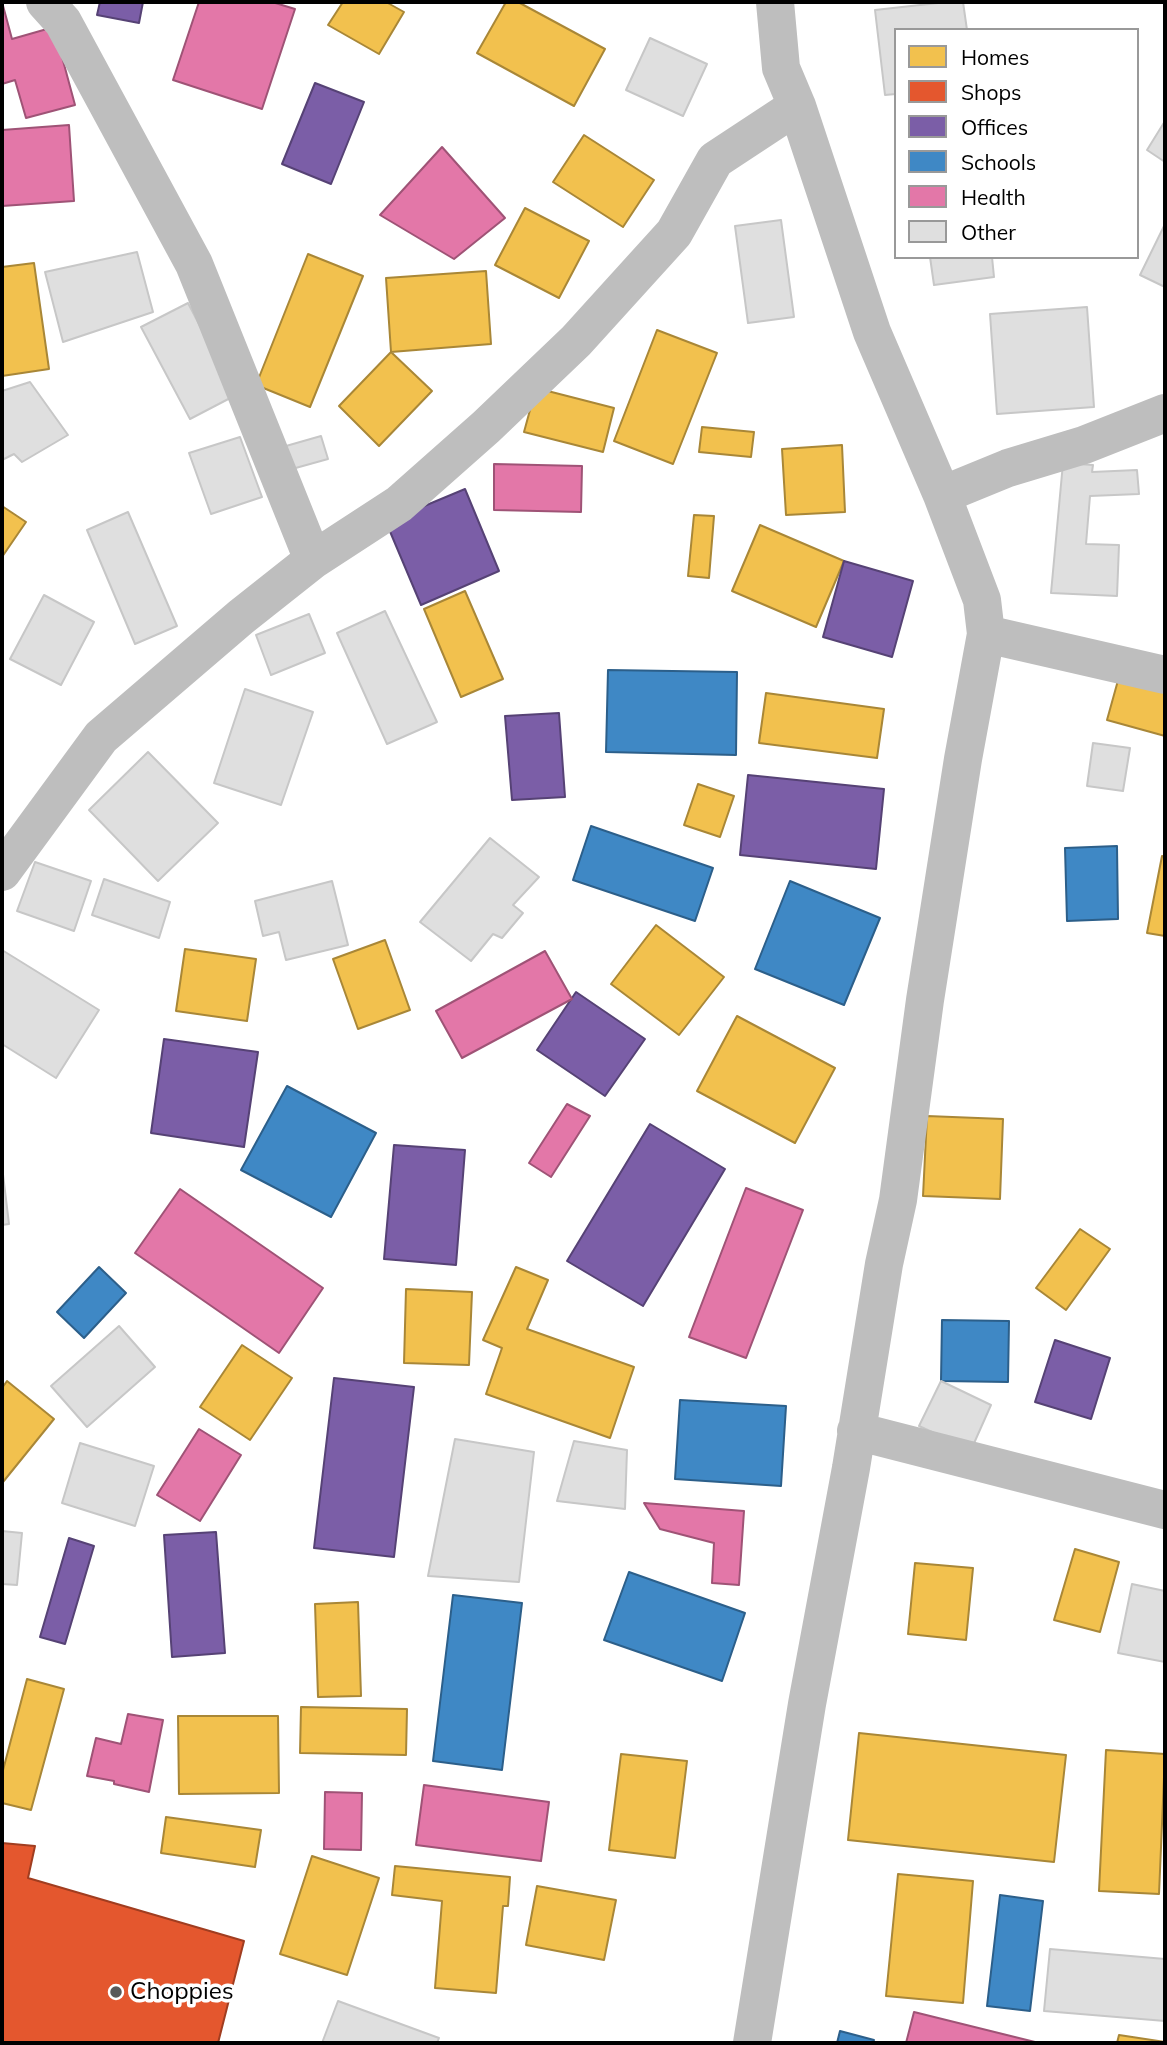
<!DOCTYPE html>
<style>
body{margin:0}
#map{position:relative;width:1167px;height:2045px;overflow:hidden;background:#fff;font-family:Mulish,sans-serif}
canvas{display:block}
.frame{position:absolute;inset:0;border:4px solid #000;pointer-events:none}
.legend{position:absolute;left:894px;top:28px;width:245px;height:231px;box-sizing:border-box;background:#fff;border:2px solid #999;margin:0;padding:9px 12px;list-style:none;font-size:21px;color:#000}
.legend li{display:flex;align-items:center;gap:14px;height:35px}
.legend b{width:35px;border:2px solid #999}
</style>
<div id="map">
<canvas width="1167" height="2045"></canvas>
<div class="frame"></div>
<ul class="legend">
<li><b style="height:19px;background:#f2c14e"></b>Homes</li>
<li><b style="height:19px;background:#e4572e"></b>Shops</li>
<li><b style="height:19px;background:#7b5ea7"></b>Offices</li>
<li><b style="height:19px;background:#3f88c5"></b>Schools</li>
<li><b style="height:19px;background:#e377a8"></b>Health</li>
<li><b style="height:19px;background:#dfdfdf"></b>Other</li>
</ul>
</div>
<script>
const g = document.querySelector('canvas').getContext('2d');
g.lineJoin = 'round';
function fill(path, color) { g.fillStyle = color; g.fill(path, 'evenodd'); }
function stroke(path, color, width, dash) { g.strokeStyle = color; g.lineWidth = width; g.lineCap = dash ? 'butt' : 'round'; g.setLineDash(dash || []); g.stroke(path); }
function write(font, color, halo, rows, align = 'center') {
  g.font = font + ' Mulish,sans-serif'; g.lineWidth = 7; g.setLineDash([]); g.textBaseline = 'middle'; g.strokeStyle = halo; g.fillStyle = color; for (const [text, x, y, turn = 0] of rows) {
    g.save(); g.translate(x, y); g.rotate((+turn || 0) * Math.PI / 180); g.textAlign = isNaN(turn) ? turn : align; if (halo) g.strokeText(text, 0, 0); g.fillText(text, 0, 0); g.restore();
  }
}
const homes = new Path2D(`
 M343 2H386L404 12 379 54 328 25Z
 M506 2H518L605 49 574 106 477 53Z
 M584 135 654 180 623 227 553 182Z
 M525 208 589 241 559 298 495 265Z
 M308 254 363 276 310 407 256 385Z
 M34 263 49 369 2 376V267Z
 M486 271 491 344 391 352 386 278Z
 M657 330 717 353 673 464 614 441Z
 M391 352 432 391 379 446 339 406Z
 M536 388 614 408 603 452 524 432Z
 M702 427 754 432 751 457 699 452Z
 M842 445 845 512 786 515 782 449Z
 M2 506 26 522 2 557Z
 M694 515 714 516 709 578 688 576Z
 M760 525 844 561 816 627 732 591Z
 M465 591 503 679 461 697 424 609Z
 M1122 666 1165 677V736L1107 720Z
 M766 693 884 709 877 758 759 743Z
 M698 784 734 796 720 837 684 825Z
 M1162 856 1165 857V936L1147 933Z
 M656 925 724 977 679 1035 611 984Z
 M385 940 410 1010 358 1029 333 959Z
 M185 949 256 959 247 1021 176 1011Z
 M737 1016 835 1068 795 1143 697 1091Z
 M927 1116 1003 1119 1000 1199 923 1196Z
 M1080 1229 1110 1249 1066 1310 1036 1288Z
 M516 1267 548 1280 527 1329 634 1367 610 1438 486 1394 502 1348 483 1340Z
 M406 1289 472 1292 469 1365 404 1363Z
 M242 1345 292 1378 250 1440 200 1407Z
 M7 1381 54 1419 3 1482 2 1388Z
 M1075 1549 1119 1562 1100 1632 1054 1620Z
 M915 1563 973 1568 966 1640 908 1634Z
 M358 1602 361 1696 318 1697 315 1604Z
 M27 1679 64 1689 31 1810 2 1803V1774Z
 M301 1707 407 1709 406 1755 300 1753Z
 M178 1716H278L279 1793 179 1794Z
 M859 1733 1066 1755 1054 1862 848 1840Z
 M1106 1750 1165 1754 1159 1894 1099 1891Z
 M621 1754 687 1761 675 1858 609 1850Z
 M166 1817 261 1830 255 1867 161 1853Z
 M312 1856 379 1878 347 1975 280 1954Z
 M395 1866 510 1877 508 1906H503L496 1993 435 1988 442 1901 392 1895Z
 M898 1874 973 1881 963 2003 886 1996Z
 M537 1886 616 1900 604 1960 526 1945Z
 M1119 2035 1165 2042V2043H1117Z`);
const shops = new Path2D(`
 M2 1843 35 1846 28 1878 244 1941 218 2043H2Z`);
const offices = new Path2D(`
 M100 2H143L139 23 97 15Z
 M315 83 364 102 331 184 282 164Z
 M465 489 499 571 421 605 386 522Z
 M844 561 913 581 892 657 823 637Z
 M559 713 565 797 512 800 505 716Z
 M748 775 884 789 876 869 740 855Z
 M576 992 645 1039 605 1096 537 1050Z
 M164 1039 258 1052 244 1147 151 1133Z
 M650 1124 725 1169 643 1306 567 1261Z
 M394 1145 465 1150 456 1265 384 1259Z
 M1055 1340 1110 1358 1091 1419 1035 1402Z
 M334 1378 414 1387 394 1557 314 1548Z
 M216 1532 225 1653 172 1657 164 1535Z
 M69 1538 94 1546 65 1644 40 1637Z`);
const schools = new Path2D(`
 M608 670 737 672 736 755 606 752Z
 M591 826 713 868 695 921 573 880Z
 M1117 846 1118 919 1067 921 1065 848Z
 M790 881 880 918 844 1005 755 969Z
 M287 1086 376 1133 331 1217 241 1170Z
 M99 1267 126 1293 84 1338 57 1312Z
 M942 1320 1009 1321 1008 1382 941 1381Z
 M680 1400 786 1406 781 1486 675 1479Z
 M629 1572 745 1613 722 1681 604 1640Z
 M453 1595 522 1603 502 1770 433 1761Z
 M1000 1895 1043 1901 1030 2011 987 2006Z
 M840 2031 874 2040 873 2043H837Z`);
const health = new Path2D(`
 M2 2 12 39 54 27 75 105 26 118 15 80 2 84Z
 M199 2H272L295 9 262 109 173 80Z
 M69 125 74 201 2 206V130Z
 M442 147 505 218 454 259 380 215Z
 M494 464 582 466 581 512 494 510Z
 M545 951 572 999 462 1058 436 1011Z
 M567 1104 590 1116 551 1177 529 1163Z
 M746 1188 803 1210 746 1358 689 1337Z
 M180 1189 323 1288 279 1353 135 1253Z
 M199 1429 241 1455 200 1521 157 1495Z
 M644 1503 744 1511 739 1585 712 1583 714 1543 660 1529Z
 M128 1714 163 1720 149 1792 114 1784V1781L87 1776 96 1738 121 1744Z
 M424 1785 549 1802 541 1861 416 1845Z
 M325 1792 362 1793 361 1850 324 1849Z
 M914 2012 1039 2043H906Z`);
const building = new Path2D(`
 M947 2H963L967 30H896V94L885 95 875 10Z
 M650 38 707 64 683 116 626 90Z
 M1165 121V162L1147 150Z
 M781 220 794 317 748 323 735 226Z
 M1165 224V287L1140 275Z
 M137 252 153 312 63 342 45 272Z
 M930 257H992L994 277 934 285Z
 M188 303 236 395 190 419 141 327Z
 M1087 307 1094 407 997 414 990 314Z
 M30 382 68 435 22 462 14 454 2 460V391Z
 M321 436 328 459 292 469 286 446Z
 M240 437 262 497 211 514 189 453Z
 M1063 463 1093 465 1092 472 1137 470 1139 494 1090 496 1086 544 1119 545 1117 596 1051 593Z
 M128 512 177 626 135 644 87 530Z
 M44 595 94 622 61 685 10 659Z
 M385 611 437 722 387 744 337 633Z
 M309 614 325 653 271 675 256 635Z
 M245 689 313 712 281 805 214 783Z
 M1093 743 1130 748 1123 791 1087 786Z
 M148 752 218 823 158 881 89 810Z
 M490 838 539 877 513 905 523 913 502 938 493 934 471 961 420 922Z
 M35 862 91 881 74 931 17 911Z
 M104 879 170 902 159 938 92 915Z
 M332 881 348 945 286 960 279 932 263 936 255 901Z
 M2 950 99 1010 56 1078 2 1044Z
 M2 1166 9 1224 2 1225Z
 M119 1326 155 1367 87 1427 51 1386Z
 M941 1381 991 1405 971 1450 919 1426Z
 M455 1439 534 1452 519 1582 428 1576Z
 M574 1441 627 1450 625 1509 557 1501Z
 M80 1443 154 1466 135 1526 62 1503Z
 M2 1531 22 1533 17 1585 2 1584Z
 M1132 1584 1165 1591V1662L1118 1653Z
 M1050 1949 1165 1959V2021L1044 2011Z
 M338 2001 439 2038 437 2043H322Z`);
const street = new Path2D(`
 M45 2 63 22 194 264 313 560
 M942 495 1008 468 1084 445 1165 413
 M986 634 1165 675
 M2 872 101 737 241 617 313 560 399 504 486 427 576 341 674 233 715 160 797 106
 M856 1431 1165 1510
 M752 2043 807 1704 851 1468 884 1264 898 1200 925 1000 963 759 986 634 982 600 942 495 872 332 797 106 781 68 775 2`);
const markers = [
 [116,1992,7,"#595959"]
];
const poiNames = [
 ["Choppies",130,1992]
];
fill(homes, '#f2c14e');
stroke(homes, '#a98737', 2);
fill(shops, '#e4572e');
stroke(shops, '#a03d20', 2);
fill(offices, '#7b5ea7');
stroke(offices, '#564275', 2);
fill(schools, '#3f88c5');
stroke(schools, '#2c5f8a', 2);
fill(health, '#e377a8');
stroke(health, '#9f5376', 2);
fill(building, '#dfdfdf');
stroke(building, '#c7c7c7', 2);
stroke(street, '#bebebe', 38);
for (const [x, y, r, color] of markers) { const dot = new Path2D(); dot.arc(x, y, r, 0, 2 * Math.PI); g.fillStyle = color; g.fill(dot); stroke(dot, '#fff', 2.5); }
write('24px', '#000', '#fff', poiNames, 'left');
</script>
